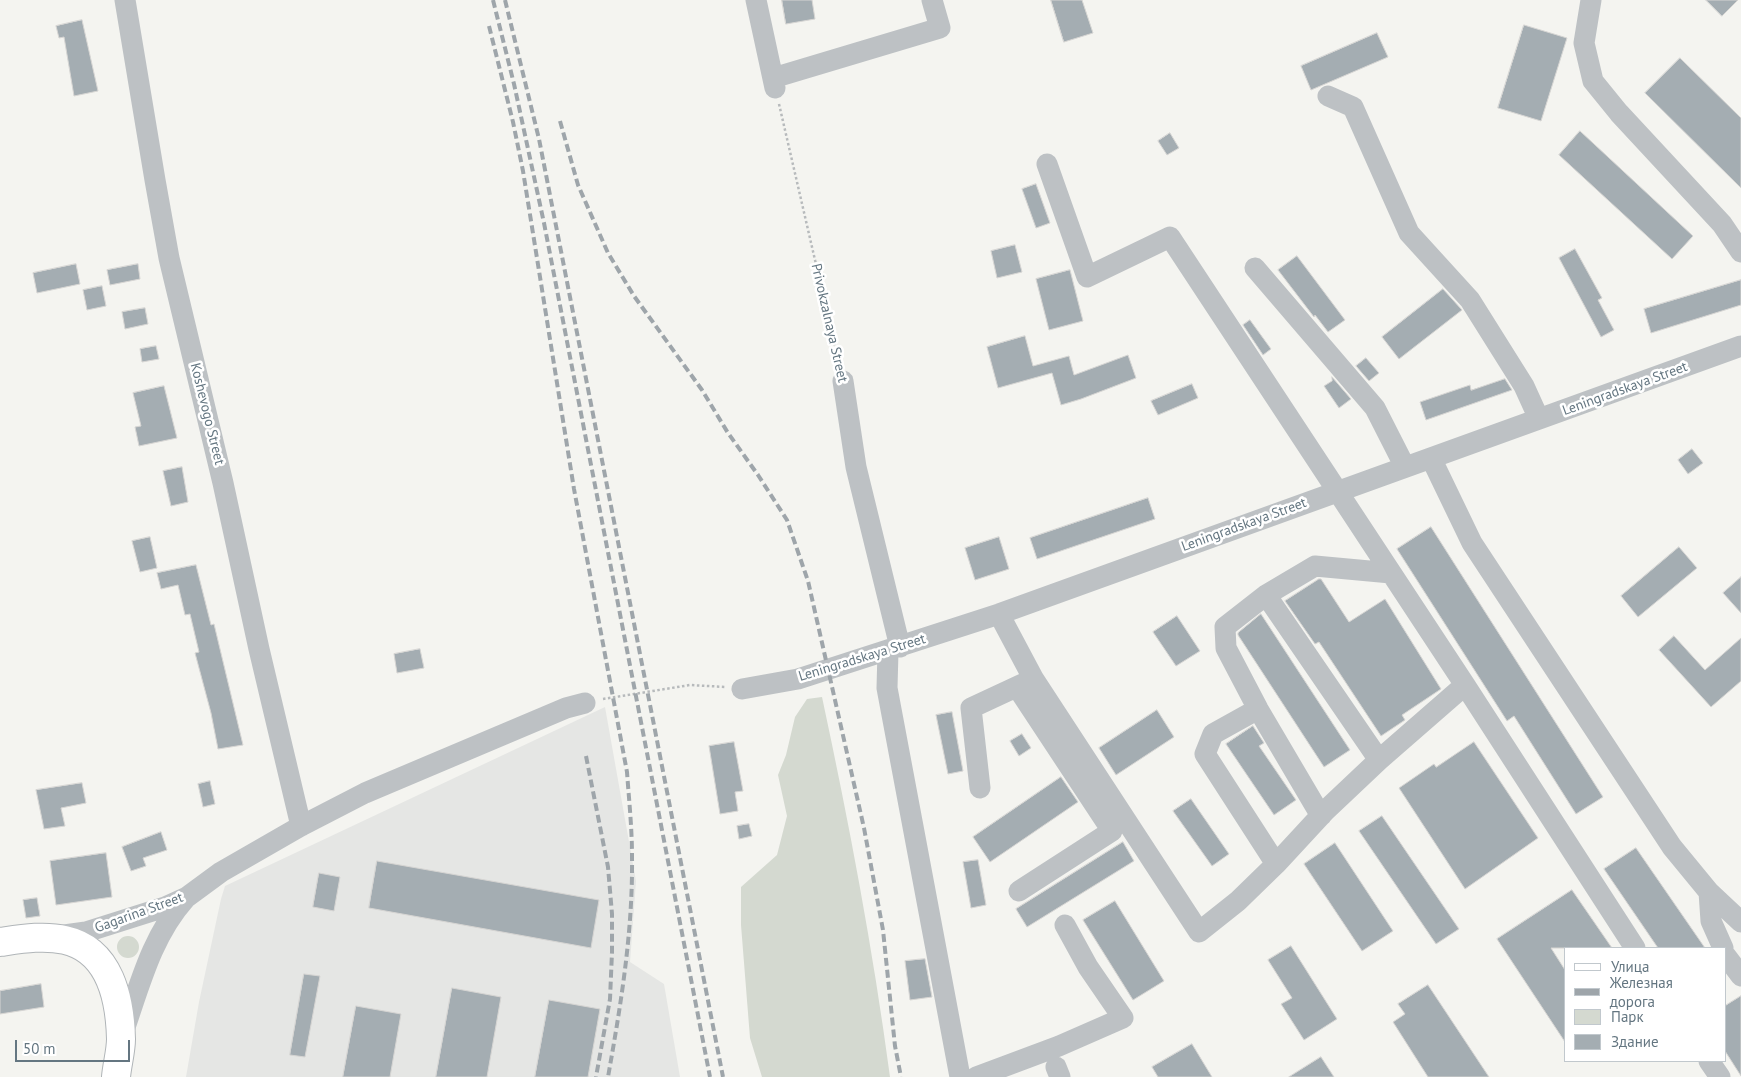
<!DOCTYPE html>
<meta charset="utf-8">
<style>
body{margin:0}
#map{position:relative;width:1741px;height:1077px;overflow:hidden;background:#f4f4f0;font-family:"PT Sans",sans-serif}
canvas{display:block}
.legend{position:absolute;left:1564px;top:947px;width:162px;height:115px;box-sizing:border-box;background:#fff;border:1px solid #c1c8cd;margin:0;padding:6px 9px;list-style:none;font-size:15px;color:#647681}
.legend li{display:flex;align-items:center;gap:10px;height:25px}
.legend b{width:25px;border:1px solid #c1c8cd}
.scale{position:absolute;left:15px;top:1040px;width:115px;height:22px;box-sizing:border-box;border:2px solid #647681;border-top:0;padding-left:6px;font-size:15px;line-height:18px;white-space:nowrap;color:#647681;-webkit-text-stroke:4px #fff;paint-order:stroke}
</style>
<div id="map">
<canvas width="1741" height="1077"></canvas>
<ul class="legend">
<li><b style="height:6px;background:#fff"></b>Улица</li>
<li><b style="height:6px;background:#9ea5aa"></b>Железная дорога</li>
<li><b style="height:14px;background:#d4d9d0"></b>Парк</li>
<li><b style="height:14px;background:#a4adb2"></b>Здание</li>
</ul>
<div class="scale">50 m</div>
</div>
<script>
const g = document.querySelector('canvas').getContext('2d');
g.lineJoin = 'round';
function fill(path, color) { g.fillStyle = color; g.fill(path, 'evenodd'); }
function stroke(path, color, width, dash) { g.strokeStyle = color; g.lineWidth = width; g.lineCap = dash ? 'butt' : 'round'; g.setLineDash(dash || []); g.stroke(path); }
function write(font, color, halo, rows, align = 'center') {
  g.font = font + ' "PT Sans",sans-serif'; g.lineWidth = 5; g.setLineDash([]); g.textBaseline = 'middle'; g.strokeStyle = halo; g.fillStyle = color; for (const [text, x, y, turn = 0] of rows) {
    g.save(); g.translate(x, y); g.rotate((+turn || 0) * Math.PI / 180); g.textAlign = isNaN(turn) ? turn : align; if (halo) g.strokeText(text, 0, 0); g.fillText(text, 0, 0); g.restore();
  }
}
const built = new Path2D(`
 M605 707 636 881 630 962 664 984 680 1077H186L199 1002 221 899 225 886Z`);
const green = new Path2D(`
 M822 697C849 823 873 949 890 1077H762L750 1038 741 925V887L777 855 787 816 778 775 786 755 795 717 807 699Z
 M117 947a11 11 0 1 1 22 0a11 11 0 1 1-22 0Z`);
const building = new Path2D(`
 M782 0H812L815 19 786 24Z
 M1051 0H1082L1093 33 1064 42Z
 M1706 0H1738L1722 16Z
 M82 20 98 91 74 96 64 37 59 38 56 26Z
 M1524 25 1567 38 1541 121 1498 108Z
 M1377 33 1388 57 1311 90 1301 66Z
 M1680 58 1741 118V188L1645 93Z
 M1580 131 1693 236 1672 259 1559 155Z
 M1170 133 1179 148 1167 155 1158 141Z
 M1036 184 1050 223 1036 228 1022 189Z
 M1015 245 1022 272 997 278 991 251Z
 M1575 249 1602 298 1598 300 1614 330 1601 337 1559 258Z
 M1297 256 1345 320 1328 332 1315 315 1314 317 1278 270Z
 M76 264 80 284 37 293 33 273Z
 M138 264 140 279 110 285 107 270Z
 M1070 270 1083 321 1049 330 1036 279Z
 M1741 280V305L1651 333 1644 309Z
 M102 286 106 306 87 310 83 290Z
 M1443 289 1462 310 1399 359 1382 337Z
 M145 308 148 324 125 329 122 312Z
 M1250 320 1271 349 1263 355 1243 325Z
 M1025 336 1033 366 1069 356 1074 375 1128 355 1136 378 1081 399 1061 405 1052 373 998 388 987 347Z
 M156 346 159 359 142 362 140 349Z
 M1366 358 1379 373 1369 381 1356 366Z
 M1332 377 1351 399 1339 408 1324 386 1332 381Z
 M1505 379 1512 390 1426 420 1420 402 1470 385 1471 390Z
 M1192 384 1198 398 1158 415 1151 401Z
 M164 386 177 438 139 446 135 427 141 426 133 393Z
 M1692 449 1703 463 1688 474 1678 460Z
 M182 467 188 502 171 506 163 471Z
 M1148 498 1155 519 1037 559 1030 538Z
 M1431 527 1603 797 1576 814 1514 716 1507 721 1397 549Z
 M150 537 157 568 140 572 132 541Z
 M999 537 1009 569 975 580 965 548Z
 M1679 547 1697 568 1638 617 1621 596Z
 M196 565 211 625 214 624 243 745 218 749 211 713 195 653 199 652 190 614 185 615 178 585 161 589 157 573Z
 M1741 577V613L1723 593Z
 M1319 579H1321L1349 622 1385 599 1441 689 1402 715 1405 720 1381 736 1319 642 1315 644 1285 601Z
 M1261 614 1350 750 1324 767 1238 635V633Z
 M1177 616 1200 651 1176 666 1153 632Z
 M1674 636 1705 670 1741 638V681L1711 707 1659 650Z
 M420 649 424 668 397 673 394 654Z
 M1157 710 1174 737 1116 775 1099 748Z
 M952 712 963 771 948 774 936 715Z
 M1253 726 1264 743 1259 746 1296 800 1274 815 1226 744Z
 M1022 734 1031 748 1019 756 1010 741Z
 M734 742 743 791 735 792 738 811 720 814 709 746Z
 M1474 742 1538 838 1465 889 1399 788 1434 764 1436 767Z
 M1061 777 1078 802 990 862 973 837Z
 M210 781 215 804 203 807 198 784Z
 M82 783 86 803 61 808 65 826 44 829 36 790Z
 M1191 799 1229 854 1212 866 1173 811Z
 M1382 816 1459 929 1436 944 1359 831Z
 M749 824 752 836 739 839 737 826Z
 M161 832 167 850 143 858 146 866 131 871 122 847Z
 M1123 842 1134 861 1027 927 1016 909Z
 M1335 843 1393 931 1362 951 1304 864Z
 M1636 848 1705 948H1658L1604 869Z
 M106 853 112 897 56 905 50 861Z
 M978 860 986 905 971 908 963 862Z
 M377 861 599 900 591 948 369 908Z
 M319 873 340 877 334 911 313 907Z
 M1572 890 1612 948H1551L1565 970V1042L1497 939Z
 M37 898 40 916 26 918 23 900Z
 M1115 901 1164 981 1133 1000 1083 920Z
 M1291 946 1337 1019 1304 1040 1281 1004 1292 998 1268 960Z
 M925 959 932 997 910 1000 905 961Z
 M304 974 320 976 305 1057 290 1055Z
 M41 984 44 1007 0 1014V991Z
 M1428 985 1489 1077H1428L1393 1022 1405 1014 1398 1004Z
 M452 988 501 997 487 1077H436Z
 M1741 996V1076L1725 1051V1006Z
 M549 1000 600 1009 588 1077H535Z
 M356 1006 401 1014 390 1077H343Z
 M1192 1044 1212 1077H1158L1152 1067Z
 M1321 1057 1334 1077H1289Z`);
const path = new Path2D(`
 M779 104 839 364
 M603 699 690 685 726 687`);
const minor = new Path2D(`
 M125 0 155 180 169 258 223 483 259 649 301 826
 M756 0 775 88
 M1591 0 1584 43 1593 81 1619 113 1722 224 1741 252
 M773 78 940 28 932 0
 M1328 96 1353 107 1409 233 1470 300 1524 386 1539 419
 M1047 164 1087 277 1170 237 1465 685 1635 948
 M1255 268 1375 408 1405 467
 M843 381 856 467 900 647
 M1431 458 1472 543 1672 847 1709 892 1741 922
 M1266 595 1379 760
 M999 614 1033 678 1199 932 1238 901 1276 864 1325 811 1379 760 1465 685
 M888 651 887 688 960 1077
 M1017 687 1112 831 1019 891
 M742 689 798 679 999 614 1741 346
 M1258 709 1213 734 1205 754 1276 864
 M980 788 971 708 1029 681
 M1321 816 1258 709 1226 648 1225 627 1266 595 1315 566 1391 573
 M1709 892 1711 921 1723 948
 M57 936 86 932 165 907 187 897 221 872 301 826 365 793 566 708 585 703
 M1726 956 1741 976
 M122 1036C139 988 151 937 185 899
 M1709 1061 1720 1077
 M1056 1067 1060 1077
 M976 1077 1059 1046 1123 1018 1088 967 1065 925`);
const major = new Path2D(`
 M0 942C21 939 44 935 65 940 110 950 120 999 121 1039 121 1051 117 1065 116 1077`);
const rail = new Path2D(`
 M493 0 514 84 544 223 710 1077
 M505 0 539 139 723 1077
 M489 26 513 122 523 171 574 489 627 772C629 800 632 828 632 856 633 931 621 1004 608 1077
 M560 121 578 185 608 253 634 296 702 390 728 433 758 475 787 520 808 581 864 828 883 930 895 1046 901 1077
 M586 756 608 867 612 914V952L610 999 596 1077`);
const streetNames = [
 ["Privokzalnaya Street",829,323,77],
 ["Leningradskaya Street",1625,389,-20],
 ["Koshevogo Street",207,414,76],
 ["Leningradskaya Street",1244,525,-20],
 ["Leningradskaya Street",862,658,-17],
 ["Gagarina Street",139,913,-20]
];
fill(built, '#e5e6e4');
fill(green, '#d4d9d0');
fill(building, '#a4adb2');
stroke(building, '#d6d5d3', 1);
stroke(major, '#b0b5b8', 30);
stroke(path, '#b7babc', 2.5, [2.5, 2.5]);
stroke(minor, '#bdc1c4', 21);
stroke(major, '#fff', 28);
stroke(rail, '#9ea5aa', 4, [8, 4]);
write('14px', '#647681', '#fff', streetNames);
</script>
